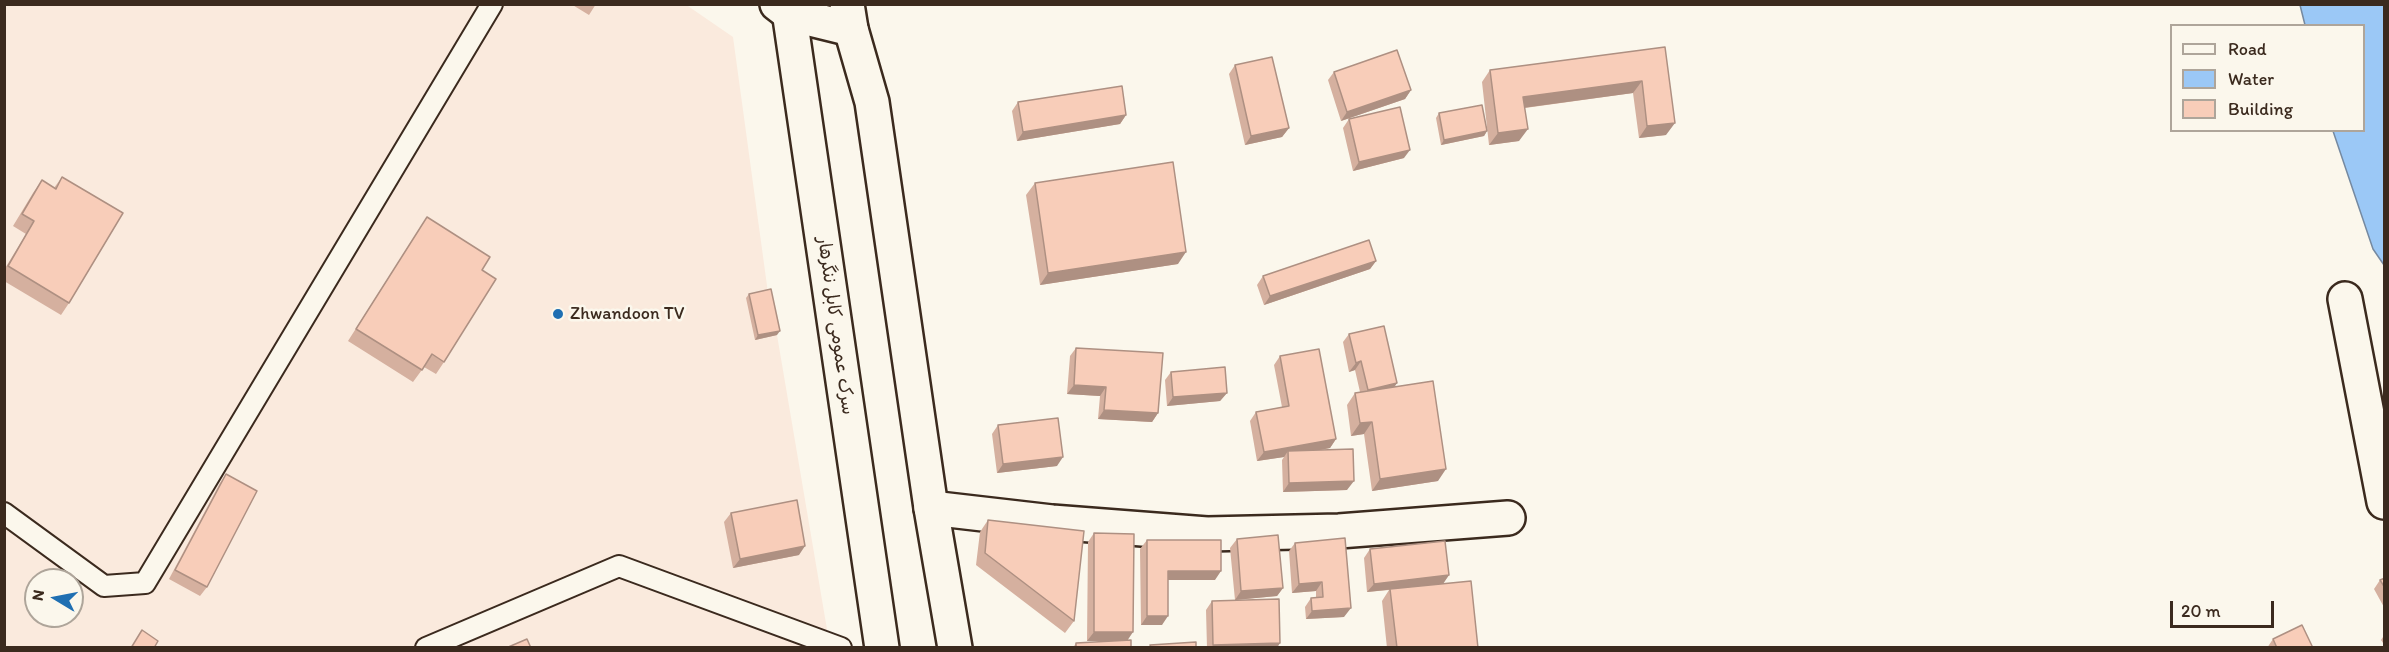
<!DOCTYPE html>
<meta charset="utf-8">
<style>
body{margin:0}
#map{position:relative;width:2389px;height:652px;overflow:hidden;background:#fbf7ec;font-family:Itim,sans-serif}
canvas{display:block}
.frame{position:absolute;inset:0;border:6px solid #3b2a1e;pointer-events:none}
.legend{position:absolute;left:2170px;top:24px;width:195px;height:108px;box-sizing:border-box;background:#fbf7ec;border:2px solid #aea59a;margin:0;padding:8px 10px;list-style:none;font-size:18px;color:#3b2a1e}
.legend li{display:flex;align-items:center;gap:12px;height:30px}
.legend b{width:30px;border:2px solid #aea59a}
.north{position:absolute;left:24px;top:568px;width:60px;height:60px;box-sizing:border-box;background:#fbf7ec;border:2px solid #aea59a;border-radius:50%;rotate:280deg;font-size:16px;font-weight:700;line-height:24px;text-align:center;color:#3b2a1e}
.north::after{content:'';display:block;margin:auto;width:21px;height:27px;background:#1f6fb2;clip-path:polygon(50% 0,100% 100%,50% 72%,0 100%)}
.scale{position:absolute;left:2170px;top:601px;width:104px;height:27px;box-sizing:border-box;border:3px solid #3b2a1e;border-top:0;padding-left:8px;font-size:18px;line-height:21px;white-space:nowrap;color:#3b2a1e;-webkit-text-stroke:4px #fbf7ec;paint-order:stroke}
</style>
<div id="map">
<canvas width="2389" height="652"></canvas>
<div class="frame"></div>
<ul class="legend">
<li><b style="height:8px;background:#fbf7ec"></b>Road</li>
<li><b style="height:16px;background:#9bc8f6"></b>Water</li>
<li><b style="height:16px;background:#f8cdb9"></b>Building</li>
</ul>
<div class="north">N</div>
<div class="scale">20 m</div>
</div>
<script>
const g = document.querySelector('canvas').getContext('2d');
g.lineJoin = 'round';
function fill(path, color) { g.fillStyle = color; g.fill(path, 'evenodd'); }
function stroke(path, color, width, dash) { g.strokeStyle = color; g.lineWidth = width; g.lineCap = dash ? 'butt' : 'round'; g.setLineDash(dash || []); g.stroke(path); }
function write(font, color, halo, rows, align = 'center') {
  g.font = font + ' Itim,"Playpen Sans Arabic",sans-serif'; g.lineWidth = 5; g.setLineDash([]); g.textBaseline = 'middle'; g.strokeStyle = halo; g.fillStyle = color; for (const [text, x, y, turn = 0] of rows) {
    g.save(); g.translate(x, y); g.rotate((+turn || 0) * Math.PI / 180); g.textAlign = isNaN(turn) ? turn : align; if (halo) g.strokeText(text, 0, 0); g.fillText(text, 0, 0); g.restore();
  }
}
const built = new Path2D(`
 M685 4 733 37 768 293 777 335 830 647H5L4 5ZM36 580H72V616H36Z`);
const water = new Path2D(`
 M2300 5H2384V265L2373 249 2333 131 2364 130V26L2305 25Z`);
const service = new Path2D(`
 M4 513 104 586 145 583 492 4
 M426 648 619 566 841 648`);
const minor = new Path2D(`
 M777 4 790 14 851 29
 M2345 299 2384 502
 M931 508 1052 522 1207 534 1339 531 1508 518`);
const trunk = new Path2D(`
 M788 4 882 648
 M847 4 851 29 872 102 931 508 955 648`);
const wall = new Path2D(`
 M571 4H596L589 15Z
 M1665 47 1666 135 1639 138 1633 93 1525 108 1519 141 1489 145 1482 82 1490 70Z
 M1235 65 1289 128 1282 137 1245 145 1229 74Z
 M1334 72 1411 90 1405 99 1341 121 1328 80Z
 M1018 102 1126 115 1120 124 1017 141 1012 111Z
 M1439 113 1487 131 1484 136 1441 145 1436 118Z
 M1349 119 1404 158 1353 171 1343 128Z
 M62 177 69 303 61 315 4 281V270L26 234 13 226 33 193 42 180 54 188Z
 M1035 183 1178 264 1040 285 1026 195Z
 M427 217 444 362 436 374 424 367 413 382 348 341Z
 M1376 261 1370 269 1264 305 1257 285 1263 276Z
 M749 294 777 335 755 340 746 298Z
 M1349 334 1397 383 1394 387 1438 481 1372 491 1364 434 1351 436 1347 405 1355 393 1360 392 1355 370 1349 372 1343 342Z
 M1076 348 1158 413 1152 422 1098 419 1100 396 1067 394 1070 356Z
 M1280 356 1336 439 1330 448 1320 450 1347 490 1283 492 1282 460 1284 457 1257 461 1250 421 1256 412 1282 407 1274 365Z
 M1171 372 1227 393 1220 401 1167 406 1165 380Z
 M998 425 1057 466 997 473 992 434Z
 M226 474 207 587 200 596 169 579 220 483Z
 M731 513 799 555 733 568 724 522Z
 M988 520 1074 621 1065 633 976 565 980 532Z
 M1094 533 1128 640 1131 648H1073L1076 643 1115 641H1087L1088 542Z
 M1237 539 1283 588 1277 596 1235 600 1230 548Z
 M1147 540 1215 580H1168L1162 625H1141L1140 549Z
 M1295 543 1344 617 1306 619 1305 607 1311 598H1316V591L1292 593 1289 551Z
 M1370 549 1449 575 1443 583 1478 648H1387L1382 601 1389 590 1367 592 1364 558Z
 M2385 578V609L2374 589 2380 580Z
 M1212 601 1277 648H1207L1206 610Z
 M2385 634V646L2381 640Z
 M2273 639 2313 648H2267Z`);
const shadedWall = new Path2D(`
 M1642 81 1633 93 1515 109 1523 97Z
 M1411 90 1405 99 1341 121 1347 112Z
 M1126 115 1120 124 1017 141 1023 132Z
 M1675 123 1666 135 1639 138 1647 126Z
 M1289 128 1282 137 1245 145 1251 136Z
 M1528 129 1519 141 1489 145 1498 133Z
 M1487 131 1484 136 1441 145 1444 140Z
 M1410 150 1404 158 1353 171 1359 162Z
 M1186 252 1178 264 1040 285 1048 273Z
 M1376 261 1370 269 1264 305 1270 296Z
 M780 331 777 335 755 340 758 335Z
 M1361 361 1355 370 1349 372 1356 363Z
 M1397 383 1391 392 1362 399 1368 390Z
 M1074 385 1106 387 1100 396 1067 394Z
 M1227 393 1220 401 1167 406 1173 397Z
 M1104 410 1158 413 1152 422 1098 419Z
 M1372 422 1364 434 1351 436 1360 423Z
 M1336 439 1330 448 1288 456V451L1284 457 1257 461 1264 452Z
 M1063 457 1057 466 997 473 1003 464Z
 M1446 469 1438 481 1372 491 1380 479Z
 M1354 481 1347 490 1283 492 1289 483Z
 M805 546 799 555 733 568 740 559Z
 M1168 571H1221L1215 580H1162Z
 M1449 575 1443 584 1367 592 1374 584Z
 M1322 582 1316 591 1292 593 1299 584Z
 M1283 588 1277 596 1235 600 1241 591Z
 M1351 608 1344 617 1306 619 1312 611Z
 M1147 616H1168L1162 625H1141Z
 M1094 632H1133L1127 641H1087Z
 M1280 643 1277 648H1212L1213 645Z`);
const building = new Path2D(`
 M1665 47 1675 123 1647 126 1642 81 1523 97 1528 129 1498 133 1490 70Z
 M1397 50 1411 90 1347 112 1334 72Z
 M1272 57 1289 128 1251 136 1235 65Z
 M1122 86 1126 115 1023 132 1018 102Z
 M1482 105 1487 131 1444 140 1439 113Z
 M1400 107 1410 150 1359 162 1349 119Z
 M1173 162 1186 252 1048 273 1035 183Z
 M62 177 123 213 69 303 8 266 34 221 22 214 42 180 56 189Z
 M427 217 490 257 482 270 496 279 444 362 432 354 422 370 356 329Z
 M1369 240 1376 261 1270 296 1263 276Z
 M771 289 780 331 758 335 749 294Z
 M1384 326 1397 383 1368 390 1361 361 1356 363 1349 334Z
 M1076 348 1163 353 1158 413 1104 410 1106 387 1074 385Z
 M1319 349 1336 439 1264 452 1256 412 1289 406 1280 356Z
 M1225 367 1227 393 1173 397 1171 372Z
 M1433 381 1446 469 1380 479 1372 422 1360 423 1355 393Z
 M1058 418 1063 457 1003 464 998 425Z
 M1353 449 1354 481 1289 483 1288 451Z
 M226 474 257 491 207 587 175 570Z
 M797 500 805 546 740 559 731 513Z
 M988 520 1084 531 1074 621 985 553Z
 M1094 533 1134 534 1133 632H1094Z
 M1278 535 1283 588 1241 591 1237 539Z
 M1345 538 1351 608 1312 611 1311 598 1323 597 1322 582 1299 584 1295 543Z
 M1147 540H1221V571H1168V616H1147Z
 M1445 541 1449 575 1374 584 1370 549Z
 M2385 578V588L2380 580Z
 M1471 581 1478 648H1397L1390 589Z
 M1279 599 1280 643 1213 645 1212 601Z
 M2302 625 2313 648H2277L2273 639Z
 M142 630 158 641 154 648H131Z
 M527 639 531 648H506Z
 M1131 640V648H1076V643Z
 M1196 642V648H1151L1150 645Z`);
const markers = [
 [558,314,6,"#1f6fb2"]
];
const poiNames = [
 ["Zhwandoon TV",570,314]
];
const streetNames = [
 ["سرک عمومی کابل ننگرهار",835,326,82]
];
fill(built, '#faeadd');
fill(water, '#9bc8f6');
stroke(water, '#7589a0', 1.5);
stroke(service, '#3b2a1e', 24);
stroke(minor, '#3b2a1e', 38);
stroke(trunk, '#3b2a1e', 38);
stroke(service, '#fbf7ec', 20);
stroke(minor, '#fbf7ec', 33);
stroke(trunk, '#fbf7ec', 33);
fill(wall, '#d5b09f');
fill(shadedWall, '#ae9082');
fill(building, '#f8cdb9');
stroke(building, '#ae9082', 1.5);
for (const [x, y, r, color] of markers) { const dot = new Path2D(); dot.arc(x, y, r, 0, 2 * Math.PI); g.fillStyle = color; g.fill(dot); stroke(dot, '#fbf7ec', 2); }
write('18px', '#3b2a1e', '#fbf7ec', poiNames, 'left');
write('18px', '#3b2a1e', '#fbf7ec', streetNames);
</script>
